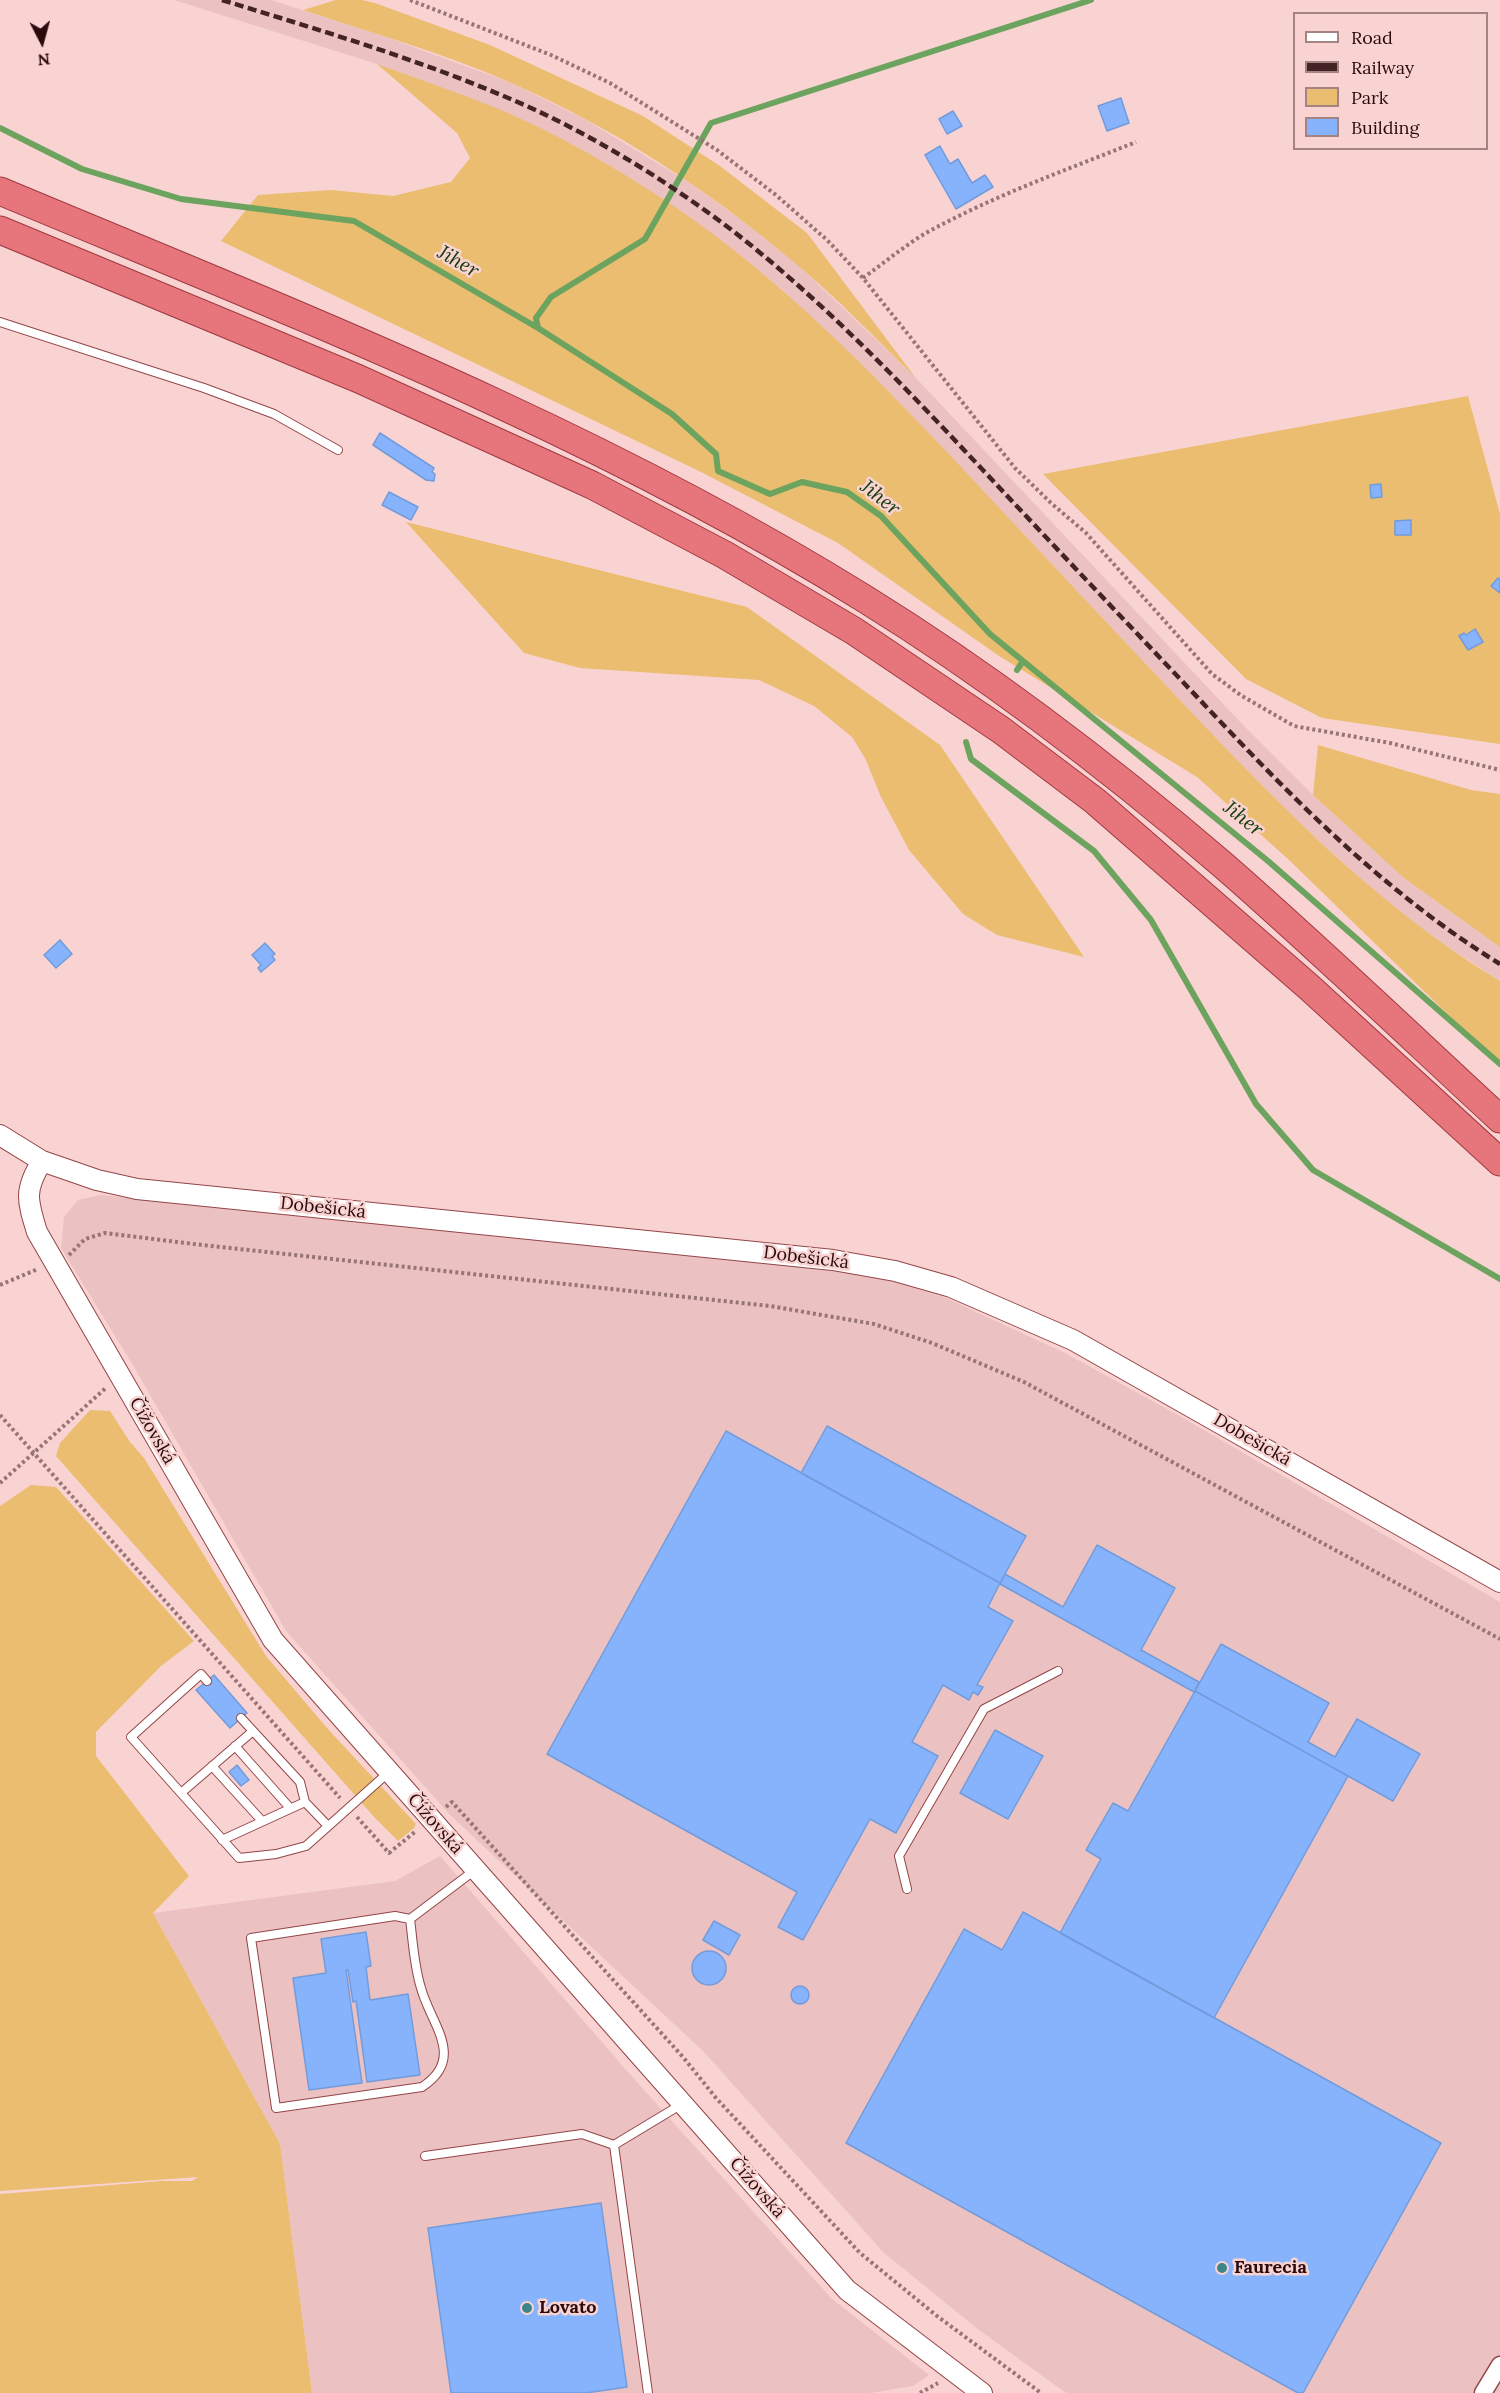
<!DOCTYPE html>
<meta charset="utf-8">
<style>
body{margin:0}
#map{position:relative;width:1500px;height:2393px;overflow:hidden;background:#f9d3d2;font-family:Lora,serif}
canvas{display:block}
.legend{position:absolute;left:1293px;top:12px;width:195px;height:138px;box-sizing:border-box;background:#f9d3d2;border:2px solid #a68383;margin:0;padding:8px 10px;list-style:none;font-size:18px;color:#2a0a0c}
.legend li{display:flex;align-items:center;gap:12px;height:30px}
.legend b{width:30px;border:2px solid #a68383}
.north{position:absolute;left:12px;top:12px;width:60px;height:60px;-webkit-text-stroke:4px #f9d3d2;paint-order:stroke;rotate:174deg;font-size:16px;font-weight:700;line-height:24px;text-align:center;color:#2a0a0c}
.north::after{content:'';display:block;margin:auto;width:21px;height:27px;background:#2a0a0c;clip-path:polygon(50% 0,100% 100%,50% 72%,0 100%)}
</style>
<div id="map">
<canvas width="1500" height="2393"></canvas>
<ul class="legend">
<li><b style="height:8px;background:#fff"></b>Road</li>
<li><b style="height:8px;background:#442325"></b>Railway</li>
<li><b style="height:16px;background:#eabd70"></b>Park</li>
<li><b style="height:16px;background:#86b3fb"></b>Building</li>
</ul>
<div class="north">N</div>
</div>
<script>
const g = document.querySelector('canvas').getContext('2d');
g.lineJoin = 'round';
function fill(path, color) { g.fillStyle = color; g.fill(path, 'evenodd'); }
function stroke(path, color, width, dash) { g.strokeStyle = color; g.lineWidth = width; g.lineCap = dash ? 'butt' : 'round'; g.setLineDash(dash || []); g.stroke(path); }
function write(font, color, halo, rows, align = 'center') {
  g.font = font + ' Lora,serif'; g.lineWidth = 5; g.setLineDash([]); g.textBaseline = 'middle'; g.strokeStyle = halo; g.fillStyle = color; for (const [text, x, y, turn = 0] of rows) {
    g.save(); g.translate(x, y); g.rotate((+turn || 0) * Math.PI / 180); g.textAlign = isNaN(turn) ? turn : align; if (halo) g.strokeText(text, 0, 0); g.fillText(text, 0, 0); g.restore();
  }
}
const built = new Path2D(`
 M174 0H271L386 37 509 82 583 118 690 183 740 219 798 265 915 377 1245 727 1313 795 1404 878 1500 947V981L1435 938 1385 901 1292 816 1224 747 894 397 779 287 723 242 674 207 569 143 497 109 377 64Z
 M100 1195 832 1270 896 1282 946 1298 1065 1353 1178 1415 1500 1602V2393H1066L979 2330 884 2253 704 2052 450 1815 286 1631 134 1367 61 1248 64 1217 78 1200Z
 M440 1856 635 2080 831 2298 929 2375 913 2386 871 2393H312L280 2144 153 1913 395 1881Z`);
const green = new Path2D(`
 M336 0H362L375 3 490 45 643 116 720 166 807 233 915 377C876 339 838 299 796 264 710 191 613 127 509 82 443 53 372 33 303 10Z
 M377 64C416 78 456 92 494 107 557 133 618 169 675 207 783 280 874 375 963 469 1028 539 1094 609 1160 679 1264 789 1369 902 1500 981V1065L1289 860 1197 777 999 656 838 543 701 472 221 241 258 195 331 190 393 196 451 182 470 158 457 133Z
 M1468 396 1500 514V744L1322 718 1246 679 1043 474Z
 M406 522 747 607 940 745 1084 957 997 935 963 914 909 850 881 797 865 758 852 737 814 706 759 680 580 668 524 653Z
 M1318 745 1471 790 1500 794V947L1404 878 1313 795Z
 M90 1410 110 1411 130 1442 144 1458 266 1656 327 1728 416 1824 414 1828 398 1841 375 1818 56 1456 60 1443Z
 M31 1485 56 1487 194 1641 161 1666 96 1732V1756L189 1876 153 1913 280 2144 312 2393H0V2194L161 2181H192L198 2177 0 2191V1506Z`);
const stream = new Path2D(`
 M0 128 82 169 181 199 354 221 538 328 672 414 716 454 718 471 770 494 802 482 847 492 881 516 990 634 1268 861 1500 1064
 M538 328 536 318 551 297 645 239 711 123 1091 0
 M1017 670 1023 661
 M966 742 971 759 1094 851 1151 920 1256 1104 1313 1170 1500 1279`);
const building = new Path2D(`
 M1121 98 1129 123 1107 131 1098 106Z
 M953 111 962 126 947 134 939 119Z
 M940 146 950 164 958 159 972 183 985 175 993 187 956 209 925 155Z
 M380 433 434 468 432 472 435 474 434 481 426 480 373 445Z
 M1381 484 1382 497 1371 498 1370 485Z
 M389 492 418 507 411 520 382 505Z
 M1411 520V535H1395V521Z
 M1498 578 1500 579V593L1491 586Z
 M1475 629 1483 642 1468 650 1459 636 1464 633 1466 635Z
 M60 940 72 954 56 968 44 955Z
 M265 943 275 954 272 956 275 960 261 972 258 968 261 965 252 955Z
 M827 1426 1026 1536 1000 1583 801 1473Z
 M726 1431 1000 1583 988 1607 1013 1621 977 1685 983 1687 978 1695 973 1692 969 1700 943 1685 912 1742 938 1756 896 1833 870 1819 803 1940 778 1927 797 1892 547 1754Z
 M1097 1545 1175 1588 1141 1650 1199 1682 1194 1692 1000 1584 1005 1574 1063 1607Z
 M1221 1644 1329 1703 1308 1742 1335 1757 1357 1719 1420 1754 1393 1801 1195 1691Z
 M214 1675 247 1713 230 1728 196 1690Z
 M1195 1691 1348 1776 1214 2018 1060 1933 1101 1859 1086 1850 1113 1803 1128 1811Z
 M995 1730 1043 1756 1008 1819 960 1793Z
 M237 1765 249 1780 241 1786 229 1772Z
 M1023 1912 1441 2143 1303 2393H1298L846 2143 964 1929 1002 1950Z
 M714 1921 740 1935 729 1955 703 1940Z
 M366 1932 371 1966 366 1967 370 2000 408 1994 420 2075 367 2082 356 2001 353 2002 348 1970H346L362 2083 309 2090 293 1978 326 1973 321 1939Z
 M692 1968a17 17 0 1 1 34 0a17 17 0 1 1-34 0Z
 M791 1995a9 9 0 1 1 18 0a9 9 0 1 1-18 0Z
 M601 2203 627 2387 586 2393H451L428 2228Z`);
const path = new Path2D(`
 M410 0 551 55 610 83 717 150 776 195 827 240 863 278 1015 468 1051 503 1086 533 1212 674 1242 696 1294 726 1390 743 1500 770
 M863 278C884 263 904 246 926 233 993 196 1066 170 1136 142
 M69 1255 85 1239 105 1233 202 1245 770 1306 874 1324 932 1343 1024 1382 1500 1639
 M0 1285 38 1269
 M0 1415 340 1798
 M0 1483 107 1387
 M446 1807 452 1802 683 2057 716 2098 860 2253 937 2316 1041 2393
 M357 1817 389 1853 416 1831
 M920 2393 938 2383`);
const service = new Path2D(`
 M0 322 204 388 274 414 338 450
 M207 1681 201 1674 131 1737 239 1858 276 1854 306 1846 389 1772
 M241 1718 300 1782 305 1802 328 1826
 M235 1746 290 1808
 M212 1766 262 1821
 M181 1793 253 1731
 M222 1840 305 1802
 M907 1889 899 1856 984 1709 1058 1671
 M410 1919C413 1942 414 1966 421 1988 430 2023 467 2058 422 2087L276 2108 251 1938 395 1916 410 1919 475 1870
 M425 2156 582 2134 614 2145
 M648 2393 614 2145 682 2104`);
const minor = new Path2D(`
 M1483 2393 1500 2365`);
const tertiary = new Path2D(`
 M0 1135 42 1161 97 1180 137 1189 833 1260 895 1271 951 1287 1073 1340 1500 1582
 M42 1161C24 1190 27 1200 37 1232L273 1640 847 2290 982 2393`);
const trunk = new Path2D(`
 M0 191C294 314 594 430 865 599 991 677 1110 768 1223 865 1317 947 1408 1034 1500 1119
 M0 230 359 379 592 485 725 555 854 631 1001 730 1095 801 1310 988 1500 1162`);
const rail = new Path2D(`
 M222 0C316 29 411 57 501 95 580 127 665 179 733 231 824 302 903 385 981 468 1054 546 1127 623 1200 700 1291 797 1386 894 1500 964`);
const markers = [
 [1222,2268,6,"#3c8588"],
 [527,2308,6,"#3c8588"]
];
const streetNames = [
 ["Dobešická",323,1208,6],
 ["Dobešická",806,1258,7],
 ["Čížovská",152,1431,60],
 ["Dobešická",1252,1440,30],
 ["Čížovská",435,1824,49],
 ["Čížovská",757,2188,49]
];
const poiNames = [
 ["Faurecia",1234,2268],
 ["Lovato",539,2308]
];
const waterNames = [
 ["Jiher",458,262,30],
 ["Jiher",880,498,38],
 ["Jiher",1243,819,39]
];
fill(built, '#ebc2c1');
fill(green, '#eabd70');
stroke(stream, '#6ca35e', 6);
fill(building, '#86b3fb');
stroke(building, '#729bdc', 1.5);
stroke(service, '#944548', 10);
stroke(minor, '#944548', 19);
stroke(tertiary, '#944548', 22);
stroke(trunk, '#a03940', 29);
stroke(path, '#987475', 4, [3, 3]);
stroke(service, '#fff', 8);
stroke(minor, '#fff', 16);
stroke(tertiary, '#fff', 20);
stroke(trunk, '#e6767c', 27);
stroke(rail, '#442325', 4.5, [9, 4.5]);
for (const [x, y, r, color] of markers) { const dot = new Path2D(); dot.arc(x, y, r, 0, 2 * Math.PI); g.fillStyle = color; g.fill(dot); stroke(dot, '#f9d3d2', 2); }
write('18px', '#2a0a0c', '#f9d3d2', streetNames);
write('bold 18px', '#2a0a0c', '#f9d3d2', poiNames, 'left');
write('italic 20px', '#163c0b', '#f9d3d2', waterNames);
</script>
